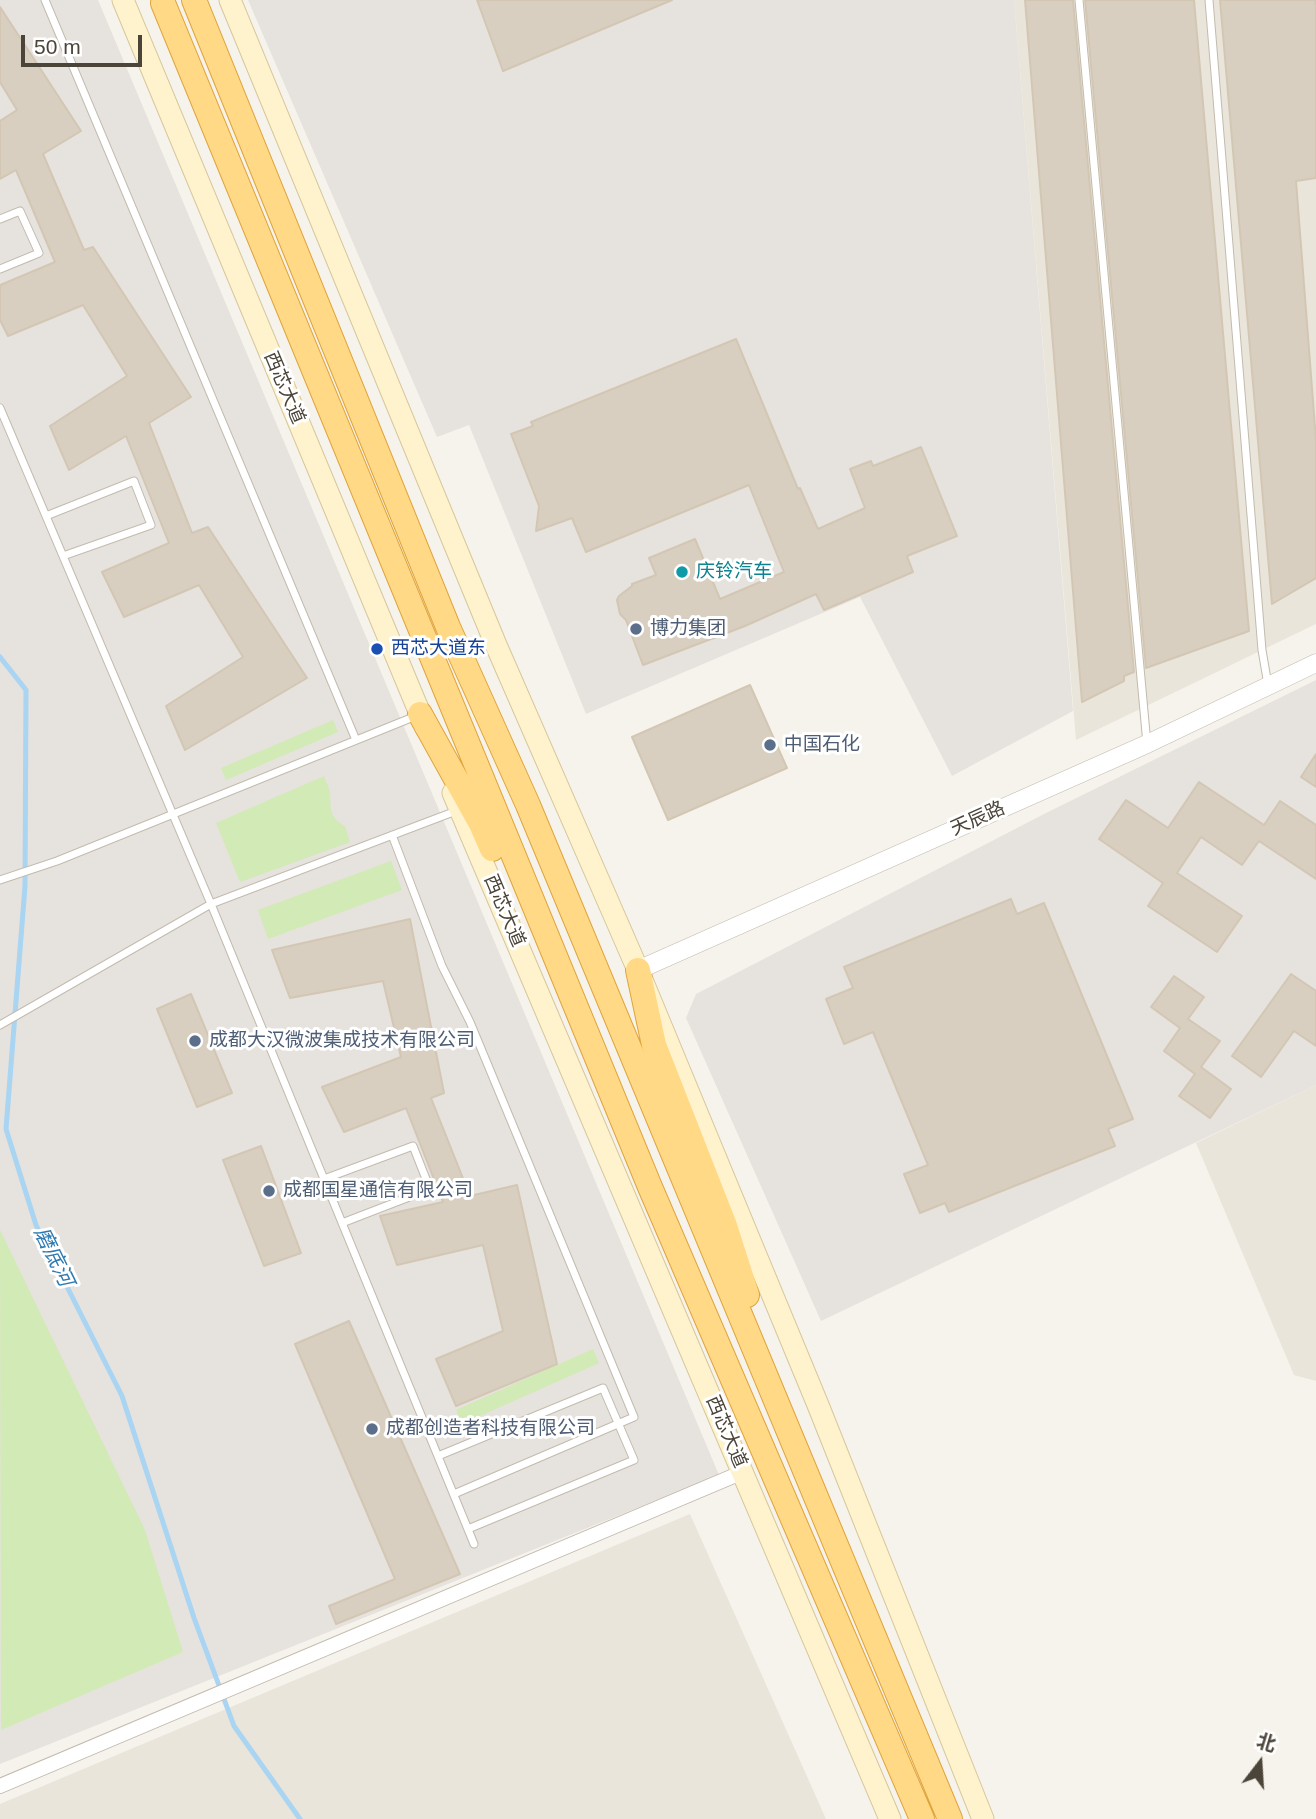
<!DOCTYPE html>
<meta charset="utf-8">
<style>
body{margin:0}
#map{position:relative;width:1316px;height:1819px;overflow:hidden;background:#f6f3ec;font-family:Helvetica,"Noto Sans SC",sans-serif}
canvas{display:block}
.north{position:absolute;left:1225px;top:1728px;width:70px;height:70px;-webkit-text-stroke:5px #fff;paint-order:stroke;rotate:17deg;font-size:19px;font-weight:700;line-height:28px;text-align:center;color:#4b4439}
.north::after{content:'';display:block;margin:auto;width:24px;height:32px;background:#4b4439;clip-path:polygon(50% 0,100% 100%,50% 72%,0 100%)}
.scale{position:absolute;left:21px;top:35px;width:121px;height:32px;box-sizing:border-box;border:4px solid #4b4439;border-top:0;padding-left:9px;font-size:21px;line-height:24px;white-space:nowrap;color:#4b4439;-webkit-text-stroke:5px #fff;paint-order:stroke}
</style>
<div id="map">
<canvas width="1316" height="1819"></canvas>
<div class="north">北</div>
<div class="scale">50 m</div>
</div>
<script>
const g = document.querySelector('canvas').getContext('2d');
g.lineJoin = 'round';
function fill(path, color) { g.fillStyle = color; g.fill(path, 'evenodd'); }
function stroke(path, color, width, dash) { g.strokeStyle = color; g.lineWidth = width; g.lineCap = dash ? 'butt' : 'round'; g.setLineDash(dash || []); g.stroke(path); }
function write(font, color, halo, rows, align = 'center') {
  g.font = font + ' Helvetica,"Noto Sans SC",sans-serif'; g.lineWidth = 6; g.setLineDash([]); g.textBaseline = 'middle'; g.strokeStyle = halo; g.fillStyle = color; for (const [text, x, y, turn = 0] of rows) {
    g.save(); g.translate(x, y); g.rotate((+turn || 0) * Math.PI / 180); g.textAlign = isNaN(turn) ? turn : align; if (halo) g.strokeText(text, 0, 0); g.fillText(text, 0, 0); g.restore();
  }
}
const residential = new Path2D(`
 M1014 0H1316V624L1076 740Z
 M1316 1085V1381L1294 1375 1196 1143Z
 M690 1514 826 1819H0V1804Z`);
const industrial = new Path2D(`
 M0 0H98L719 1475 0 1764Z
 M248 0H1014L1073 711 952 776 860 597 586 714 469 425 437 437Z
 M1316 680V1085L821 1321 686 1018 696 994 1046 813Z`);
const green = new Path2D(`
 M333 720 338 732 226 780 221 768Z
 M324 776C326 782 329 787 330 793 331 809 329 818 345 826L350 842 240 882 216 823Z
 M391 861 402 890 268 939 258 910Z
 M0 1230 145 1530 183 1652 1 1730Z
 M593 1349 599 1363 462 1424 456 1410Z`);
const stream = new Path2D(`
 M0 657 26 690 25 886 6 1129 36 1225 122 1396 194 1618 234 1726 300 1819`);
const building = new Path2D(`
 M477 0H672L503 71Z
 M1025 0H1073L1134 672 1124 676V681L1082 702Z
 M1085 0H1194L1249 631 1146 668Z
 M1220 0H1315L1316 8V178L1296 181 1316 440V578L1272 604Z
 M0 7 81 131 43 154 84 250 93 247 191 397 149 423 192 533 208 527 307 678 185 750 166 706 243 657 199 585 124 617 102 572 169 543 126 436 69 470 50 426 127 376 83 305 8 336 0 320V285L55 262 16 170 0 179V121L17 110 0 82Z
 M736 339 798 489 800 488 818 529 865 508 850 469 871 461 873 466 921 447 957 536 907 556 913 572 824 610 816 594 745 626 643 665 626 620 620 614 617 600 619 596 632 586V584L656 575 649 558 695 539 720 599 784 572 749 485 586 552 572 518 536 531 539 506 511 434 533 426 531 422Z
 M750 685 787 768 668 820 632 737Z
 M1316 754V787L1301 777Z
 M1199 782 1264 825 1280 801 1316 825V879L1259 841 1242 865 1201 837 1177 873 1242 916 1217 952 1148 906 1163 883 1099 839 1126 800 1168 828Z
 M1011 899 1017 914 1044 903 1133 1119 1108 1129 1115 1146 949 1212 945 1203 920 1213 904 1174 928 1165 873 1032 844 1044 826 999 853 988 844 967Z
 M410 919 444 1093 431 1098 470 1196 517 1185 557 1364 456 1406 436 1359 503 1331 483 1245 397 1265 380 1216 443 1202 406 1108 344 1132 322 1087 401 1057 383 981 290 998 272 950Z
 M1291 974 1316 991V1046L1294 1031 1261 1077 1232 1056Z
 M1174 976 1204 997 1188 1019 1220 1041 1201 1067 1231 1089 1210 1118 1179 1096 1195 1074 1164 1051 1180 1028 1151 1007Z
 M191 994 232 1093 197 1107 157 1009Z
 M261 1146 301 1253 264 1266 223 1160Z
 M349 1321 460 1574 336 1624 329 1606 395 1579 295 1344Z`);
const service = new Path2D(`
 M45 0 356 740
 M1079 0 1147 744
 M1209 0 1262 650 1268 685
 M0 219 20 211 39 253 0 269
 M0 408 211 904 474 1544
 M46 516 134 481 151 525 63 556
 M392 835 442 966 470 1022 634 1417 454 1494
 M0 880 57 861 416 716
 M0 1025 211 904 456 811
 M324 1179 413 1146 430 1189 342 1223
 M438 1456 603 1388 634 1460 468 1529`);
const minor = new Path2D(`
 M0 1786 743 1472`);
const tertiary = new Path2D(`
 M638 970 1147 744 1316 663`);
const secondary = new Path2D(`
 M123 0 426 728
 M230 0 496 645 638 970 818 1405 983 1819
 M453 793 890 1819`);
const trunk = new Path2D(`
 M194 0 448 627 528 805 950 1819
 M163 3 650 1187 922 1819
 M420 714 481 824 492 849
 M638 970 654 1045 725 1226 747 1295`);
const markers = [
 [682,572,7,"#0f9aa8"],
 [636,629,7,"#5c6f8a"],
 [377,649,7,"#1a4fb4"],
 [770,745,7,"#5c6f8a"],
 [195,1041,7,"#5c6f8a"],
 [269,1191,7,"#5c6f8a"],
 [372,1429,7,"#5c6f8a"]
];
const streetNames = [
 ["西芯大道",284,388,67],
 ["天辰路",978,819,-24],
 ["西芯大道",504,911,67],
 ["西芯大道",726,1432,67]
];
const cultureNames = [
 ["庆铃汽车",696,572]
];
const serviceNames = [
 ["博力集团",650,629],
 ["中国石化",784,745],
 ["成都大汉微波集成技术有限公司",209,1041],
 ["成都国星通信有限公司",283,1191],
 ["成都创造者科技有限公司",386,1429]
];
const transitNames = [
 ["西芯大道东",391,649]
];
const waterNames = [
 ["磨底河",53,1257,64]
];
fill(residential, '#eae5da');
fill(industrial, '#e6e2dd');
fill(green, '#d2eab5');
stroke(stream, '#a9d4f2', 5);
fill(building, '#d8cfc1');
stroke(building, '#d3c7b4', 2);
stroke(service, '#c2bbae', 9);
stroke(minor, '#c2bbae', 16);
stroke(tertiary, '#c2bbae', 19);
stroke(secondary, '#d6c79b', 23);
stroke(trunk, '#e0a43c', 26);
stroke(service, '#fff', 7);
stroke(minor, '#fff', 14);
stroke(tertiary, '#fff', 18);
stroke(secondary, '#fff3cd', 21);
stroke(trunk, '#ffd985', 24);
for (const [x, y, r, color] of markers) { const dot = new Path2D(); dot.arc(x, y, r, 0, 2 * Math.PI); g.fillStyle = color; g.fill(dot); stroke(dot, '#fff', 2.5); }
write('19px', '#4b4439', '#fff', streetNames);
write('19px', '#0d838f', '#fff', cultureNames, 'left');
write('19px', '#4e5e75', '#fff', serviceNames, 'left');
write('19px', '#164399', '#fff', transitNames, 'left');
write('italic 21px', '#2e7ab2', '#fff', waterNames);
</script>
